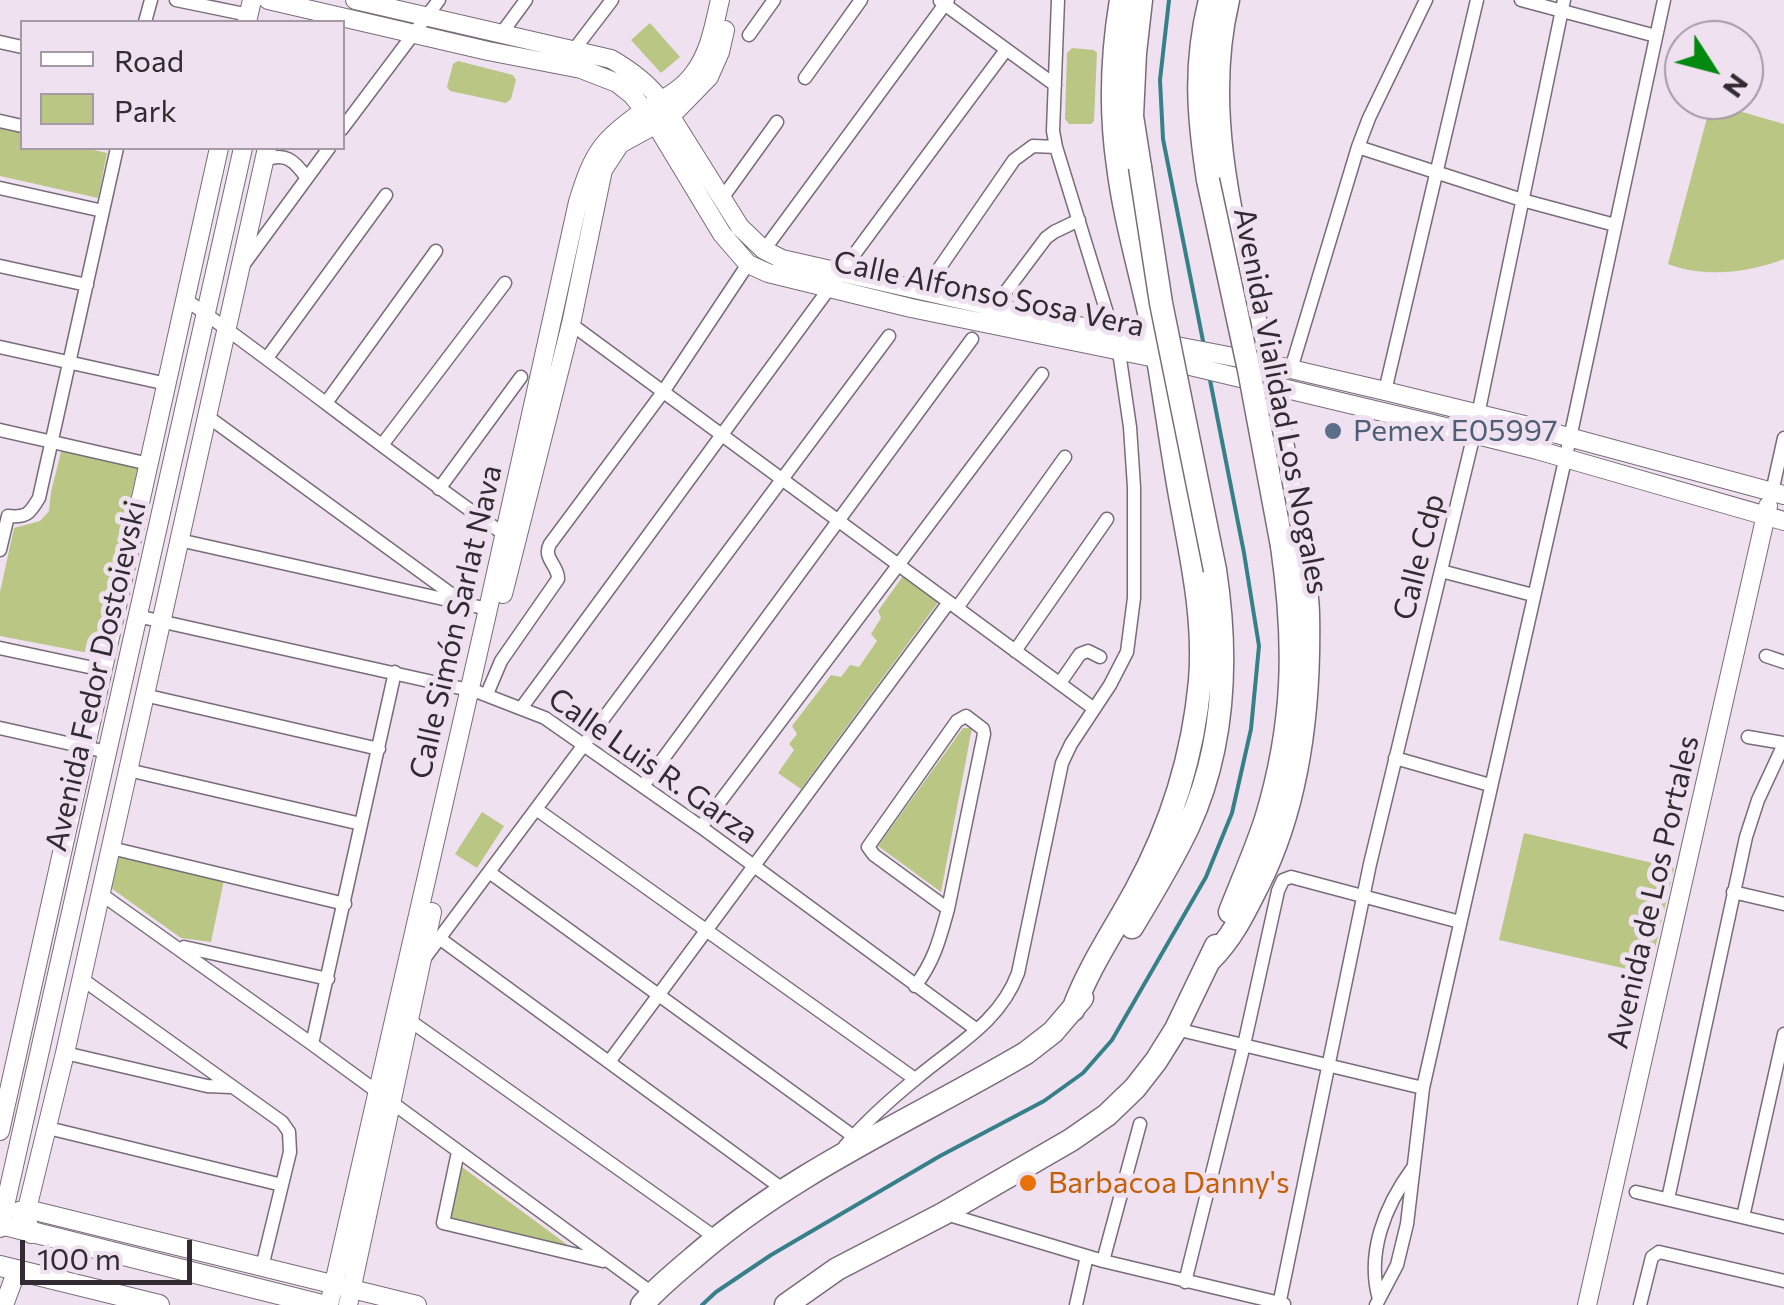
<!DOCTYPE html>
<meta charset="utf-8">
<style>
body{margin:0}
#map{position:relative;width:1784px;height:1305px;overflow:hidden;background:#f0e1f1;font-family:Commissioner,sans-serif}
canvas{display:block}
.legend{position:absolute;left:20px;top:20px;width:325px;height:130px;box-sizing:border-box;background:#f0e1f1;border:2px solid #a499a5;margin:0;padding:12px 18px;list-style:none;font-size:30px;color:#322c32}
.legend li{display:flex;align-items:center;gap:20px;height:50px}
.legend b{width:50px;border:2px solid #a499a5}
.north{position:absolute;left:1664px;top:20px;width:100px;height:100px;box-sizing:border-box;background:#f0e1f1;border:2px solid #a499a5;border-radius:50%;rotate:126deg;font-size:28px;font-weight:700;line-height:40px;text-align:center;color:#322c32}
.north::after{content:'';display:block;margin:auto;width:35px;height:45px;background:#038810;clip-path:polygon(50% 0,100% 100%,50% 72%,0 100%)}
.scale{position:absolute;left:20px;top:1240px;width:172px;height:45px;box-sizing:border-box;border:5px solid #322c32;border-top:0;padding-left:12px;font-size:30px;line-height:35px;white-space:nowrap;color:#322c32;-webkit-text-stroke:8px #f0e1f1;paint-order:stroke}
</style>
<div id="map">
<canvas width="1784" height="1305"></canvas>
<ul class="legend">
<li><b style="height:12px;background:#fff"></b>Road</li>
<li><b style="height:28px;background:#b9c684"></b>Park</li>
</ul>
<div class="north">N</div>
<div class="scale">100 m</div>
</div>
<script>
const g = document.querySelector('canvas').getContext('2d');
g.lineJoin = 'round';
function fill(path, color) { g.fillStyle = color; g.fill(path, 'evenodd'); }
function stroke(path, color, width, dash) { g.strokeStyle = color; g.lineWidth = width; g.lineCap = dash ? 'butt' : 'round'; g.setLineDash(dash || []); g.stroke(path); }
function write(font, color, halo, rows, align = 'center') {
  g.font = font + ' Commissioner,sans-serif'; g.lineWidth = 10; g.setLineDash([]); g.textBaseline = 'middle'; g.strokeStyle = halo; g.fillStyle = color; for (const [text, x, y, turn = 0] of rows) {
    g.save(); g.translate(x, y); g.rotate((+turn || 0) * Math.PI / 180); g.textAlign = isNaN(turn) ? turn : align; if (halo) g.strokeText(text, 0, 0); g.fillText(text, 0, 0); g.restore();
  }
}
const green = new Path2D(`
 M650 23 680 57 661 73 631 40Z
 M1072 48 1094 50 1097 53 1094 121 1091 124H1069L1065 119 1067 53Z
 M458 61 513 75 516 80 511 99 506 103 450 91 447 87 453 64Z
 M1711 103 1784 124V259C1748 273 1704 278 1668 264Z
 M0 128 22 133V148H85L107 153 98 198 0 176Z
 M62 448 138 467 94 654 0 636V592L14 528 40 521 49 511 51 492Z
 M903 576 939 601 801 789 778 773 794 750 789 744 797 734 792 726 831 675 841 677 850 665 859 667 877 641 871 634 881 618 878 611Z
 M963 728H972L941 892 878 846Z
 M482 812 504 826 477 868 455 854Z
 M1524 833 1674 868 1649 974 1499 940Z
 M114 854 224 880 211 942 181 938 111 888 108 883Z
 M462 1167 569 1246 450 1217Z`);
const stream = new Path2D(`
 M1169 0 1160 80 1163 139 1204 346
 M702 1305 716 1292 771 1255 940 1156 1044 1101 1083 1073 1112 1040 1206 877 1232 813 1251 729 1259 646 1244 553 1210 380`);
const street = new Path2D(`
 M176 0 249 15
 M1521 0 1656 36
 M940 1 1055 85
 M145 22 151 0
 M501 34 526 0
 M749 35 774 0
 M0 42 22 47
 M573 51 612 0
 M805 78 861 0
 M0 121 22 126
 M342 129 439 0
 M1358 147 1522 200 1615 225
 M264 160C285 152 294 160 306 177
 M0 188 103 211
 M723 197 777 122
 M764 250 948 0
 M244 264 329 148
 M0 266 87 285
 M925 289 1014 160 1033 146 1056 147
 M185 299C293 376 396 459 504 534
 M995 306 1046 238 1054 232 1079 220
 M571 324 1093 708
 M0 347 167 384
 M267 358 386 195
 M1291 369 1358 147 1369 118 1426 0
 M1385 391 1477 0
 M326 403 436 251
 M207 416 465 604
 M0 430 149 464
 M382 445 505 283
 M439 489 521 377
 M1772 492 1784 438
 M179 540 488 609
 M0 550 8 516C27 518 30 513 39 498L117 148
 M1441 571 1533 595
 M957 608 1065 457
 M137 616 478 692 545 718 701 827 977 1030
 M0 648 103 670
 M1015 651 1107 519
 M1766 656 1784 662
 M1060 683 1080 654 1088 651 1100 657
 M487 694 501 661 558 579C559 566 542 558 550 544L663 392 748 264
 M144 695 379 749
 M522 707C684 488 843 267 1006 50
 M0 728 107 752
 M1748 737 1784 743
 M1395 758 1490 785
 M128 770 361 824
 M643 786 972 339
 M536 809 915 1079
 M701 827 1042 374
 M111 848 345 904
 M489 872 853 1136
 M1733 892 1784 904
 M101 894 312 1044 652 1293
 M439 938 784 1190
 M184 947 328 979
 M424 959 889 336
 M82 979 282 1122 289 1132 290 1152 262 1267
 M915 986C934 962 940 938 948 909L984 734 983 729 966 716 957 721 868 847 874 855 948 909
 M409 1020 716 1238
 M1176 1029 1423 1088
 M312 1044 395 672
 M65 1053 207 1086 231 1087
 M609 1062 949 602
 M48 1128 282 1185
 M845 1146C866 1121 892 1098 918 1077 956 1045 1000 1022 1018 973L1062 763 1071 744 1110 685 1127 652 1134 598V487L1130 427 1119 352 1056 147 1053 131 1058 0
 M458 1152 443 1223 603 1261
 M1636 1192 1784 1227
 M1668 1199 1746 837 1758 800 1784 744
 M946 1214 1103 1261 1284 1304
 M1743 1217 1784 1034
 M1103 1261 1140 1124
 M1185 1282 1244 1045 1278 891 1283 880 1291 877 1460 922
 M1379 1299C1366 1253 1385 1206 1412 1169
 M1076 1305 1087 1256
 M1279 1305 1370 864 1474 434 1564 0
 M1376 1305 1397 1265 1407 1224 1423 1088 1570 438 1664 0
 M1640 1305 1652 1257 1659 1252 1784 1281`);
const secondary = new Path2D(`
 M268 0 488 51 581 69 617 83 632 95 655 123 722 234 748 264 768 273 911 308 1165 360 1429 423 1537 450 1784 521
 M355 0 611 59C630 70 648 83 661 101L740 227 764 250 782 259 1114 334 1265 363 1385 391 1520 424 1784 495
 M247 22 252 0
 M503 594 571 324 603 170 620 144 671 116 709 77 720 52 725 30
 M0 1131 219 148
 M27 1209 65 1053 267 148
 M19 1211 27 1209 417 1305
 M0 1228 243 148
 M4 1305 17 1270
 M329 1305 488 609 578 202C593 153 602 139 645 110 663 99 681 91 694 73 710 52 714 25 720 0
 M348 1305 432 912
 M1587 1305 1768 506`);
const primary = new Path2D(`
 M27 1209V1224L31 1233
 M0 1224 322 1305
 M0 1266 159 1305`);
const highway = new Path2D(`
 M1140 167 1132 116 1135 53 1141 0
 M1208 180C1198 115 1194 64 1210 0
 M1230 912C1242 881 1256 850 1266 819 1295 723 1296 644 1282 546
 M1132 927C1152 894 1172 861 1188 827 1225 747 1228 655 1215 570
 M1210 960C1233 937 1245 911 1259 883 1300 801 1310 703 1308 613 1307 582 1300 551 1296 521 1288 476 1280 430 1272 385L1265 363C1239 245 1199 121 1228 0
 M1073 1010C1088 968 1115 929 1136 890 1172 824 1193 756 1200 681 1205 620 1192 561 1181 501 1171 446 1164 391 1154 336 1143 280 1125 223 1118 166 1110 111 1112 54 1121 0
 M642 1305C657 1288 675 1273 693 1258 791 1172 914 1119 1026 1053L1053 1032 1082 998
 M786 1305 837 1269 943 1214 1071 1140 1107 1115 1135 1088 1156 1061 1176 1029 1216 946`);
const highwayBridge = new Path2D(`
 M1140 167 1161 303 1215 570
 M1208 180 1249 370 1282 546`);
const markers = [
 [1333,431,10,"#5c6f8a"],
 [1028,1183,10,"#e8710a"]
];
const streetNames = [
 ["Calle Alfonso Sosa Vera",989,294,12],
 ["Avenida Vialidad Los Nogales",1281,401,79],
 ["Calle Cdp",1419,557,-76],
 ["Calle Simón Sarlat Nava",456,622,-77],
 ["Avenida Fedor Dostoievski",96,676,-77],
 ["Calle Luis R. Garza",653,766,35],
 ["Avenida de Los Portales",1653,892,-77]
];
const serviceNames = [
 ["Pemex E05997",1353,431]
];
const foodNames = [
 ["Barbacoa Danny's",1048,1183]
];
fill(green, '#b9c684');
stroke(stream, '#368189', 4);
stroke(street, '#796c7a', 15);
stroke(secondary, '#796c7a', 20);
stroke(primary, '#796c7a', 22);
stroke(highway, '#796c7a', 25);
stroke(street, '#fff', 12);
stroke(secondary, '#fff', 18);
stroke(primary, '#fff', 20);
stroke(highway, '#fff', 22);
stroke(highwayBridge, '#796c7a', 25, []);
stroke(highwayBridge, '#fff', 22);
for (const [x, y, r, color] of markers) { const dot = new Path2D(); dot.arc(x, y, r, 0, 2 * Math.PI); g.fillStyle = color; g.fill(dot); stroke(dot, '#f0e1f1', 4); }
write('30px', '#322c32', '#f0e1f1', streetNames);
write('30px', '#4e5e75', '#f0e1f1', serviceNames, 'left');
write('30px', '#c56008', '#f0e1f1', foodNames, 'left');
</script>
